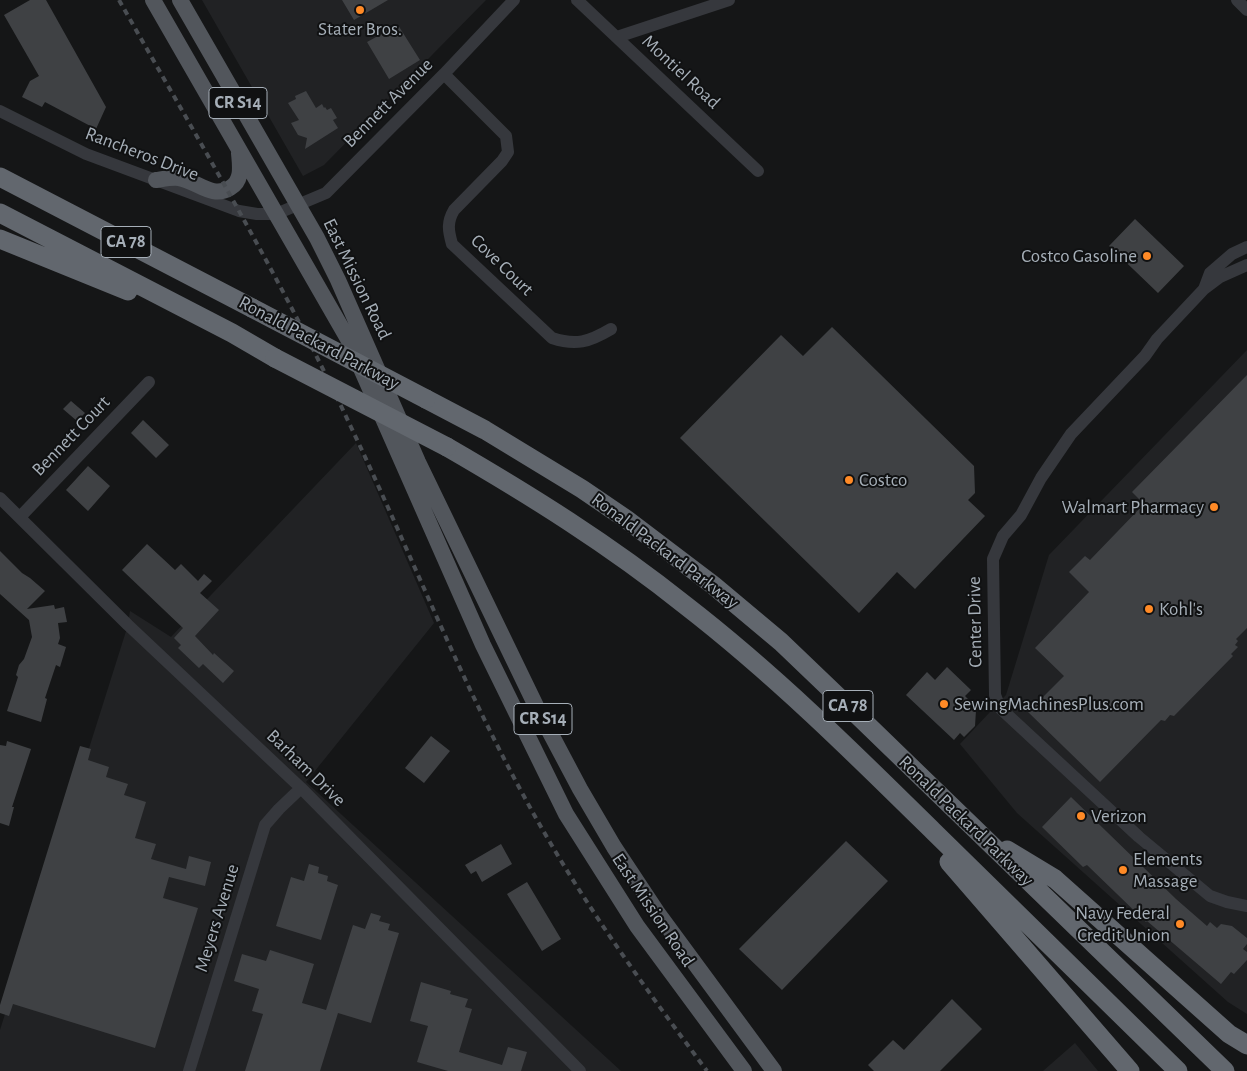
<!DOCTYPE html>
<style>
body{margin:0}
canvas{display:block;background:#151617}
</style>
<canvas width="1247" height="1071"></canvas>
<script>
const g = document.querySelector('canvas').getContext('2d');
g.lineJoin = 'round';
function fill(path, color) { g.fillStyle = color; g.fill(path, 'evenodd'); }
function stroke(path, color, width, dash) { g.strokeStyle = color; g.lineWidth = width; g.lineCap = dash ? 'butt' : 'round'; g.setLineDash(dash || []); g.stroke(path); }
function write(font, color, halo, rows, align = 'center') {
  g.font = font + ' "Alegreya Sans",sans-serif'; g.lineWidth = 4; g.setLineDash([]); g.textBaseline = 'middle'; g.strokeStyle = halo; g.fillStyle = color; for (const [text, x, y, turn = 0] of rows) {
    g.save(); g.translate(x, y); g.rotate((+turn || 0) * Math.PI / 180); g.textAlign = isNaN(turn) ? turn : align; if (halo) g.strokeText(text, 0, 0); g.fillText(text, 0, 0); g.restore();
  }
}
const built = new Path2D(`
 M202 0H486L324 165 303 176Z
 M1247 350V1014L1228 1002 1017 813 960 744 1006 695 1049 555Z
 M356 443 434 623 306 782 621 1071H0V1030L128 625 130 611 171 637Z
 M1075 1043 1098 1071H1043Z`);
const building = new Path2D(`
 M30 0H46L106 107 96 129 45 102 42 107 22 97 30 81 39 76 4 15Z
 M342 0H388L354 20Z
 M398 25 420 60 389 79 367 42Z
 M306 91 316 108 322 104 324 108 325 107 327 110 331 108 337 118 333 120 338 128 305 149 307 138 298 135 291 123 299 120 288 103 296 99 295 96Z
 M1135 219 1184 266 1158 293 1109 246Z
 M832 327 974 466 975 493 968 500 985 516 915 589 897 572 859 613 680 438 781 335 803 356Z
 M1247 375V628L1236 639 1238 641 1235 645 1238 647 1231 654 1233 656 1174 716 1170 715 1165 721 1161 720 1100 782 1028 712 1064 676 1035 648 1089 592 1069 572 1085 556 1090 560 1144 504 1132 492Z
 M71 401 85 413 77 421 63 409Z
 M143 420 169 445 156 458 131 433Z
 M88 466 110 486 88 511 66 490Z
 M147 544 175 570 181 564 198 581 204 574 212 581 200 593 219 610 195 636 213 655 214 653 234 671 223 683 203 664 199 668 178 648 181 645 174 638 183 628 122 570Z
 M0 551 22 573 30 578 45 591 27 609 54 605 55 609 64 607 67 622 58 623 60 638 58 644 66 647 60 667 56 665 45 698 47 699 41 722 7 711 18 677 16 675 19 665 24 659 32 637 29 620 0 594Z
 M947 667 971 690 965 696 972 703 970 705 976 710 975 726 964 737 960 733 954 740 906 695 927 672 935 680Z
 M431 736 450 751 424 783 405 768Z
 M7 741 31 749 12 807H14L9 826 0 823V745L6 746Z
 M80 746 91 749 88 760 109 767 106 777 128 784 124 795 146 802 135 838 156 844 151 859 186 869 189 856 211 862 205 886 169 877 163 898 198 908 155 1048 13 1004 9 1016 0 1013V1005Z
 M1071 797 1176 899 1207 926 1210 922 1217 928 1221 924 1232 926 1247 938V944L1243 949 1247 952V960L1234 974 1231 972 1221 984 1147 921 1146 922 1087 865 1083 867 1042 827Z
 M846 841 888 881 782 990 739 949Z
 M501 844 512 864 482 882 476 871 471 874 465 865Z
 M309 864 319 867 318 873 328 876 327 881 338 885 321 940 276 926 291 877 304 881Z
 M527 882 561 939 542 951 507 894Z
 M371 913 381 916 379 921 390 924 388 930 399 933 371 1023 338 1013 320 1071H245L263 1014 252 1011 259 989 234 981 242 954 266 961 270 950 314 964 302 1003 326 1010 353 925 365 929Z
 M421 982 451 991 450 994 468 999 465 1007 472 1009 459 1052 502 1065 508 1047 527 1052 521 1071H448L417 1062 428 1026 410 1021Z
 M952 999 982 1029 940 1071H874L868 1065 893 1040 904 1050Z`);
const minor = new Path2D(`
 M577 0 758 171
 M1237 0 1247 10
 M617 37 729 0
 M444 74 506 136 508 152 502 161 454 210C447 222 448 230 452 244L552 338C576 346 589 342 611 329
 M0 111 86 154 239 211 257 214H276L326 193 444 74 514 0
 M1247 265 1220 277 1204 289 1157 339 1145 356 1071 434 1041 478 1021 515 1003 536 993 559 995 695 1000 708 1139 837 1210 896 1227 902 1247 906
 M1204 289 1210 273 1232 254 1247 247
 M0 498 128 625 301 788 580 1071
 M20 517 149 382
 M189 1071 265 825 279 809 301 788`);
const major = new Path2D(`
 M153 0 348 339 483 645 566 814 637 926 744 1071
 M180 0 317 238 338 280 418 462 536 706 580 789 614 847 657 912 774 1071
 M156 180C163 179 172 177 179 178 197 181 212 199 230 188 243 181 240 165 239 153`);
const highway = new Path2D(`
 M0 177 252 308
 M0 213 232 333 275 358
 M0 239 128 291
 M426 399 485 430 582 489 626 519 713 585 781 642 851 709 1225 1071
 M447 447C530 495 610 545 685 605 773 673 853 752 932 830 1014 911 1096 991 1178 1071
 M1007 850 1055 879 1229 1034 1247 1045
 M949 862 1130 1071`);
const rail = new Path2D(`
 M119 0C199 141 282 280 351 427 410 551 460 680 526 800 578 896 642 984 707 1071`);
const highwayBridge = new Path2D(`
 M252 308 426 399
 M275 358 447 447`);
const markers = [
 [360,10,5,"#ff8a26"],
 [1147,256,5,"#ff8a26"],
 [849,480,5,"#ff8a26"],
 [1214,507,5,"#ff8a26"],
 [1149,609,5,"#ff8a26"],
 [944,704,5,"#ff8a26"],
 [1081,816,5,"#ff8a26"],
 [1123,870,5,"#ff8a26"],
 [1180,924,5,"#ff8a26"]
];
const shields = [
 [238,103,58],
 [126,242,50],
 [848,706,50],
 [543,719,58]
];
const shieldNames = [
 ["CR S14",238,103],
 ["CA 78",126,242],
 ["CA 78",848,706],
 ["CR S14",543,719]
];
const poiNames = [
 ["Stater Bros.",360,29,"center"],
 ["Costco Gasoline",1137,256,"right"],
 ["Costco",859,480],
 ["Walmart Pharmacy",1204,507,"right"],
 ["Kohl's",1159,609],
 ["SewingMachinesPlus.com",954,704],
 ["Verizon",1091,816],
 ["Elements",1133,859],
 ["Massage",1133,881],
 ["Navy Federal",1170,913,"right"],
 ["Credit Union",1170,935,"right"]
];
const streetNames = [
 ["Montiel Road",681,72,43],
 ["Bennett Avenue",388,103,-45],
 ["Rancheros Drive",142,154,21],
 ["Cove Court",502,265,44],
 ["East Mission Road",357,279,64],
 ["Ronald Packard Parkway",319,343,28],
 ["Bennett Court",71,436,-46],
 ["Ronald Packard Parkway",665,551,37],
 ["Center Drive",975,622,-91],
 ["Barham Drive",306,768,44],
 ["Ronald Packard Parkway",966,821,44],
 ["East Mission Road",653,910,56],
 ["Meyers Avenue",217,918,-73]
];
fill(built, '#212224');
fill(building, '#3f4144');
stroke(minor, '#36383d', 12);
stroke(major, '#52565c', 16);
stroke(highway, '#62676e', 19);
stroke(rail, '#494d52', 4, [6, 5]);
stroke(highwayBridge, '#62676e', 19);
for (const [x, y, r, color] of markers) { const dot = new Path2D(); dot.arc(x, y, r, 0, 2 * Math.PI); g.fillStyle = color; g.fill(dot); stroke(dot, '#101112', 2); }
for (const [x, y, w] of shields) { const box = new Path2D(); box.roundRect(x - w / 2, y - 15.5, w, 31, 4); g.fillStyle = '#101112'; g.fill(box); stroke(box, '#a6afb8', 1); }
write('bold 18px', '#a6afb8', null, shieldNames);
write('19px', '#a6afb8', '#101112', poiNames, 'left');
write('19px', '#a6afb8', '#101112', streetNames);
</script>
